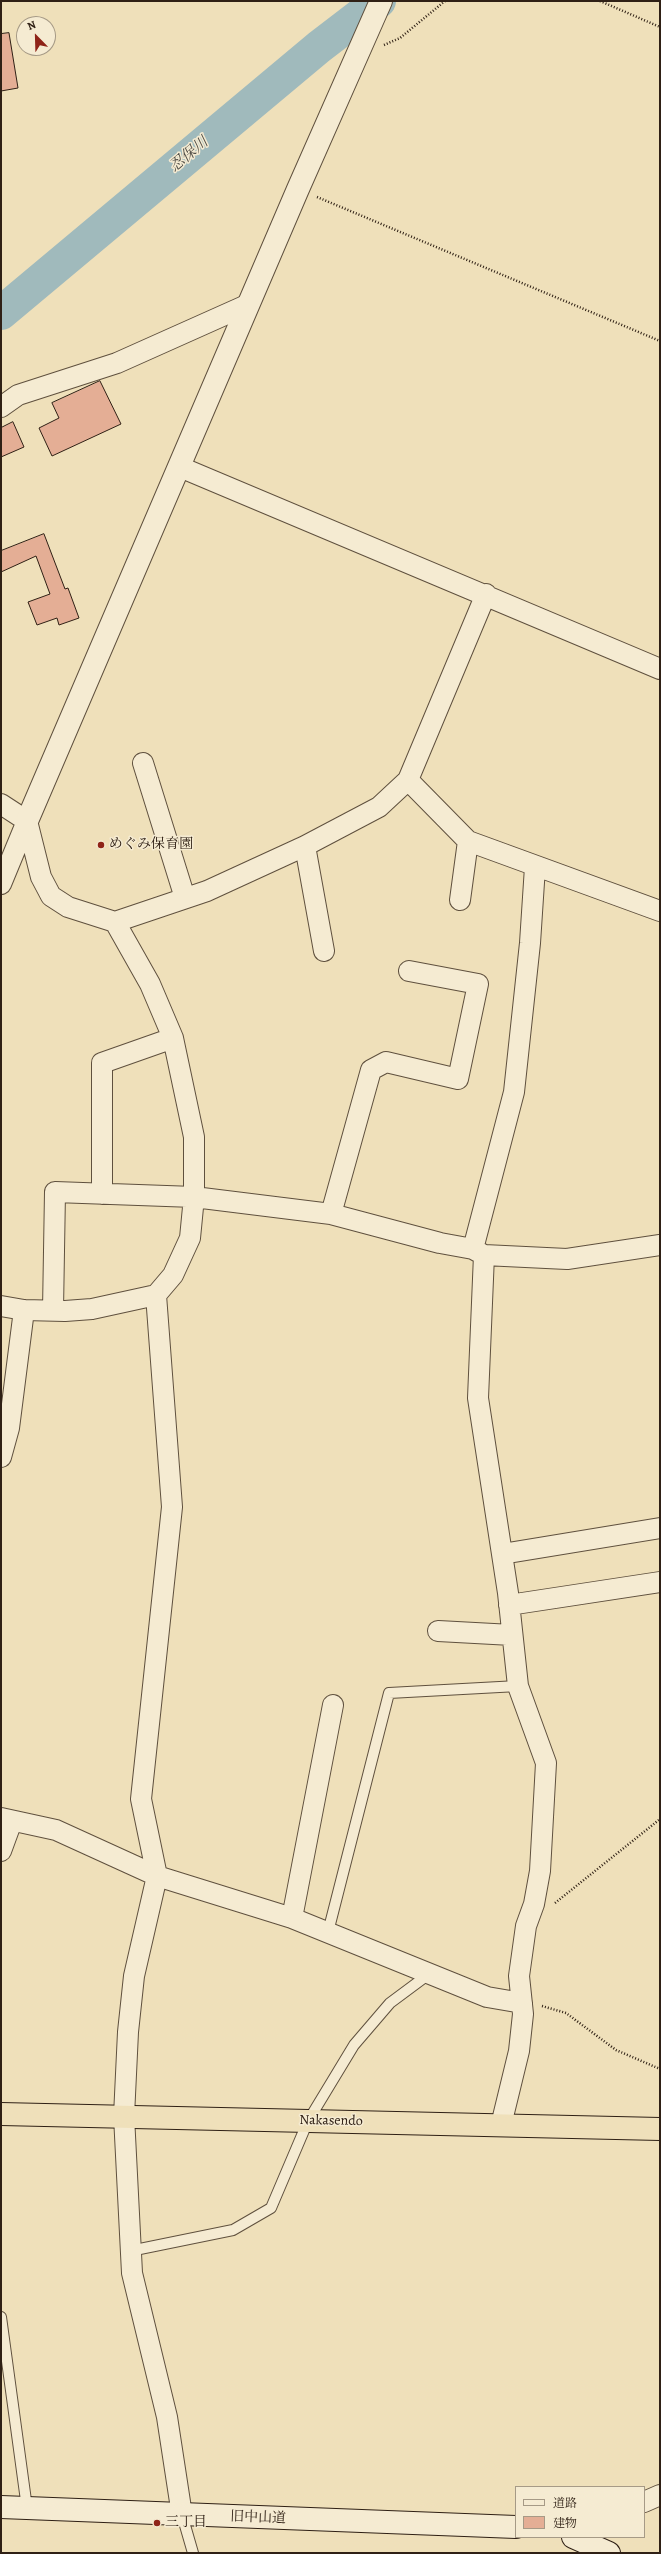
<!DOCTYPE html>
<meta charset="utf-8">
<style>
body{margin:0}
#map{position:relative;width:661px;height:2554px;overflow:hidden;background:#efe0ba;font-family:Alegreya,"Noto Serif JP",serif}
canvas{display:block}
.frame{position:absolute;inset:0;border:2px solid #2f2015;pointer-events:none}
.legend{position:absolute;left:515px;top:2486px;width:130px;height:52px;box-sizing:border-box;background:#f5ebd2;border:1px solid #a69a86;margin:0;padding:5px 7px;list-style:none;font-size:12px;color:#2f2015}
.legend li{display:flex;align-items:center;gap:8px;height:20px}
.legend b{width:20px;border:1px solid #a69a86}
.north{position:absolute;left:16px;top:16px;width:40px;height:40px;box-sizing:border-box;background:#f5ebd2;border:1px solid #a69a86;border-radius:50%;rotate:337deg;font-size:11px;font-weight:700;line-height:16px;text-align:center;color:#2f2015}
.north::after{content:'';display:block;margin:auto;width:14px;height:18px;background:#8f2418;clip-path:polygon(50% 0,100% 100%,50% 72%,0 100%)}
</style>
<div id="map">
<canvas width="661" height="2554"></canvas>
<div class="frame"></div>
<ul class="legend">
<li><b style="height:5px;background:#f5ebd2"></b>道路</li>
<li><b style="height:11px;background:#e4ae95"></b>建物</li>
</ul>
<div class="north">N</div>
</div>
<script>
const g = document.querySelector('canvas').getContext('2d');
g.lineJoin = 'round';
function stroke(path, color, width, dash) { g.strokeStyle = color; g.lineWidth = width; g.lineCap = dash ? 'butt' : 'round'; g.setLineDash(dash || []); g.stroke(path); }
function fill(path, color) { g.fillStyle = color; g.fill(path, 'evenodd'); }
function write(font, color, halo, rows, align = 'center') {
  g.font = font + ' Alegreya,"Noto Serif JP",serif'; g.lineWidth = 3; g.setLineDash([]); g.textBaseline = 'middle'; g.strokeStyle = halo; g.fillStyle = color; for (const [text, x, y, turn = 0] of rows) {
    g.save(); g.translate(x, y); g.rotate((+turn || 0) * Math.PI / 180); g.textAlign = isNaN(turn) ? turn : align; if (halo) g.strokeText(text, 0, 0); g.fillText(text, 0, 0); g.restore();
  }
}
const river = new Path2D(`
 M1 313 319 47 379 1`);
const building = new Path2D(`
 M9 33 18 88 1 91V34Z
 M100 381 121 424 52 456 39 428 59 418 52 403Z
 M13 422 24 447 1 457V428Z
 M44 534 65 589 68 588 79 618 59 625 57 618 37 625 28 602 50 594 36 556 1 572V551Z`);
const path = new Path2D(`
 M600 1 660 27
 M384 45 400 38 445 1
 M317 197 660 341
 M555 1903 660 1819
 M542 2006 566 2013 616 2050 660 2069`);
const service = new Path2D(`
 M328 1932 389 1693 518 1686
 M130 2251 233 2230 271 2208 308 2121 354 2045 390 2003 429 1974
 M1 2317 27 2508
 M182 2515 193 2553`);
const minor = new Path2D(`
 M1 407 18 395 117 363 249 304
 M180 467 660 669
 M143 763 185 898
 M408 780 468 841 660 911
 M1 804 27 821 41 877 51 896 68 907 115 922 207 891 305 846 379 807 408 780 486 594
 M305 846 324 951
 M1 884 27 821
 M460 900 468 841
 M102 1194V1063L173 1038
 M331 1214 371 1070 386 1062 458 1079 478 984 409 971
 M473 1249 514 1092 530 943 535 867
 M484 1255 478 1398 508 1593 518 1686 546 1763 540 1871 534 1904 526 1926 519 1976 523 2014 519 2051 501 2125
 M156 1295 172 1507 141 1799 157 1876 134 1976 128 2032 124 2116 132 2273 167 2417 182 2515
 M1 1306 24 1310 65 1311 92 1309 156 1295 173 1275 190 1238 194 1197V1137L173 1038 150 984 115 922
 M53 1310 55 1192 194 1197 331 1214 440 1243 473 1249 484 1255 567 1259 660 1245
 M1 1457 9 1428 24 1310
 M502 1554 660 1528
 M509 1605 660 1582
 M438 1631 512 1635
 M1 1818 56 1830 157 1876 292 1918 487 1997 522 2003
 M1 1851 12 1821
 M292 1918 333 1705
 M644 2502 660 2495`);
const tertiary = new Path2D(`
 M27 821 298 189 381 1`);
const secondary = new Path2D(`
 M1 2507 516 2527
 M573 2537 609 2553`);
const trunk = new Path2D(`
 M1 2114 660 2129`);
const markers = [
 [101,845,4,"#8f2418"],
 [157,2523,4,"#8f2418"]
];
const poiNames = [
 ["めぐみ保育園",109,845],
 ["三丁目",165,2523]
];
const streetNames = [
 ["Nakasendo",331,2121,1],
 ["旧中山道",258,2518,2]
];
const waterNames = [
 ["忍保川",189,155,-40]
];
stroke(river, '#a0babc', 34);
fill(building, '#e4ae95');
stroke(building, '#2f2015', 1);
stroke(service, '#5f503e', 12);
stroke(minor, '#5f503e', 22);
stroke(tertiary, '#5f503e', 24);
stroke(secondary, '#2f2015', 24);
stroke(trunk, '#2f2015', 24);
stroke(path, '#2f2015', 2.5, [1, 2]);
stroke(service, '#f5ebd2', 10);
stroke(minor, '#f5ebd2', 20);
stroke(tertiary, '#f5ebd2', 22);
stroke(secondary, '#f5ebd2', 22);
stroke(trunk, '#efe0ba', 22);
for (const [x, y, r, color] of markers) { const dot = new Path2D(); dot.arc(x, y, r, 0, 2 * Math.PI); g.fillStyle = color; g.fill(dot); stroke(dot, '#f5ebd2', 1.5); }
write('14px', '#2f2015', '#f5ebd2', poiNames, 'left');
write('14px', '#2f2015', '#f5ebd2', streetNames);
write('italic 15px', '#514e47', '#f5ebd2', waterNames);
</script>
